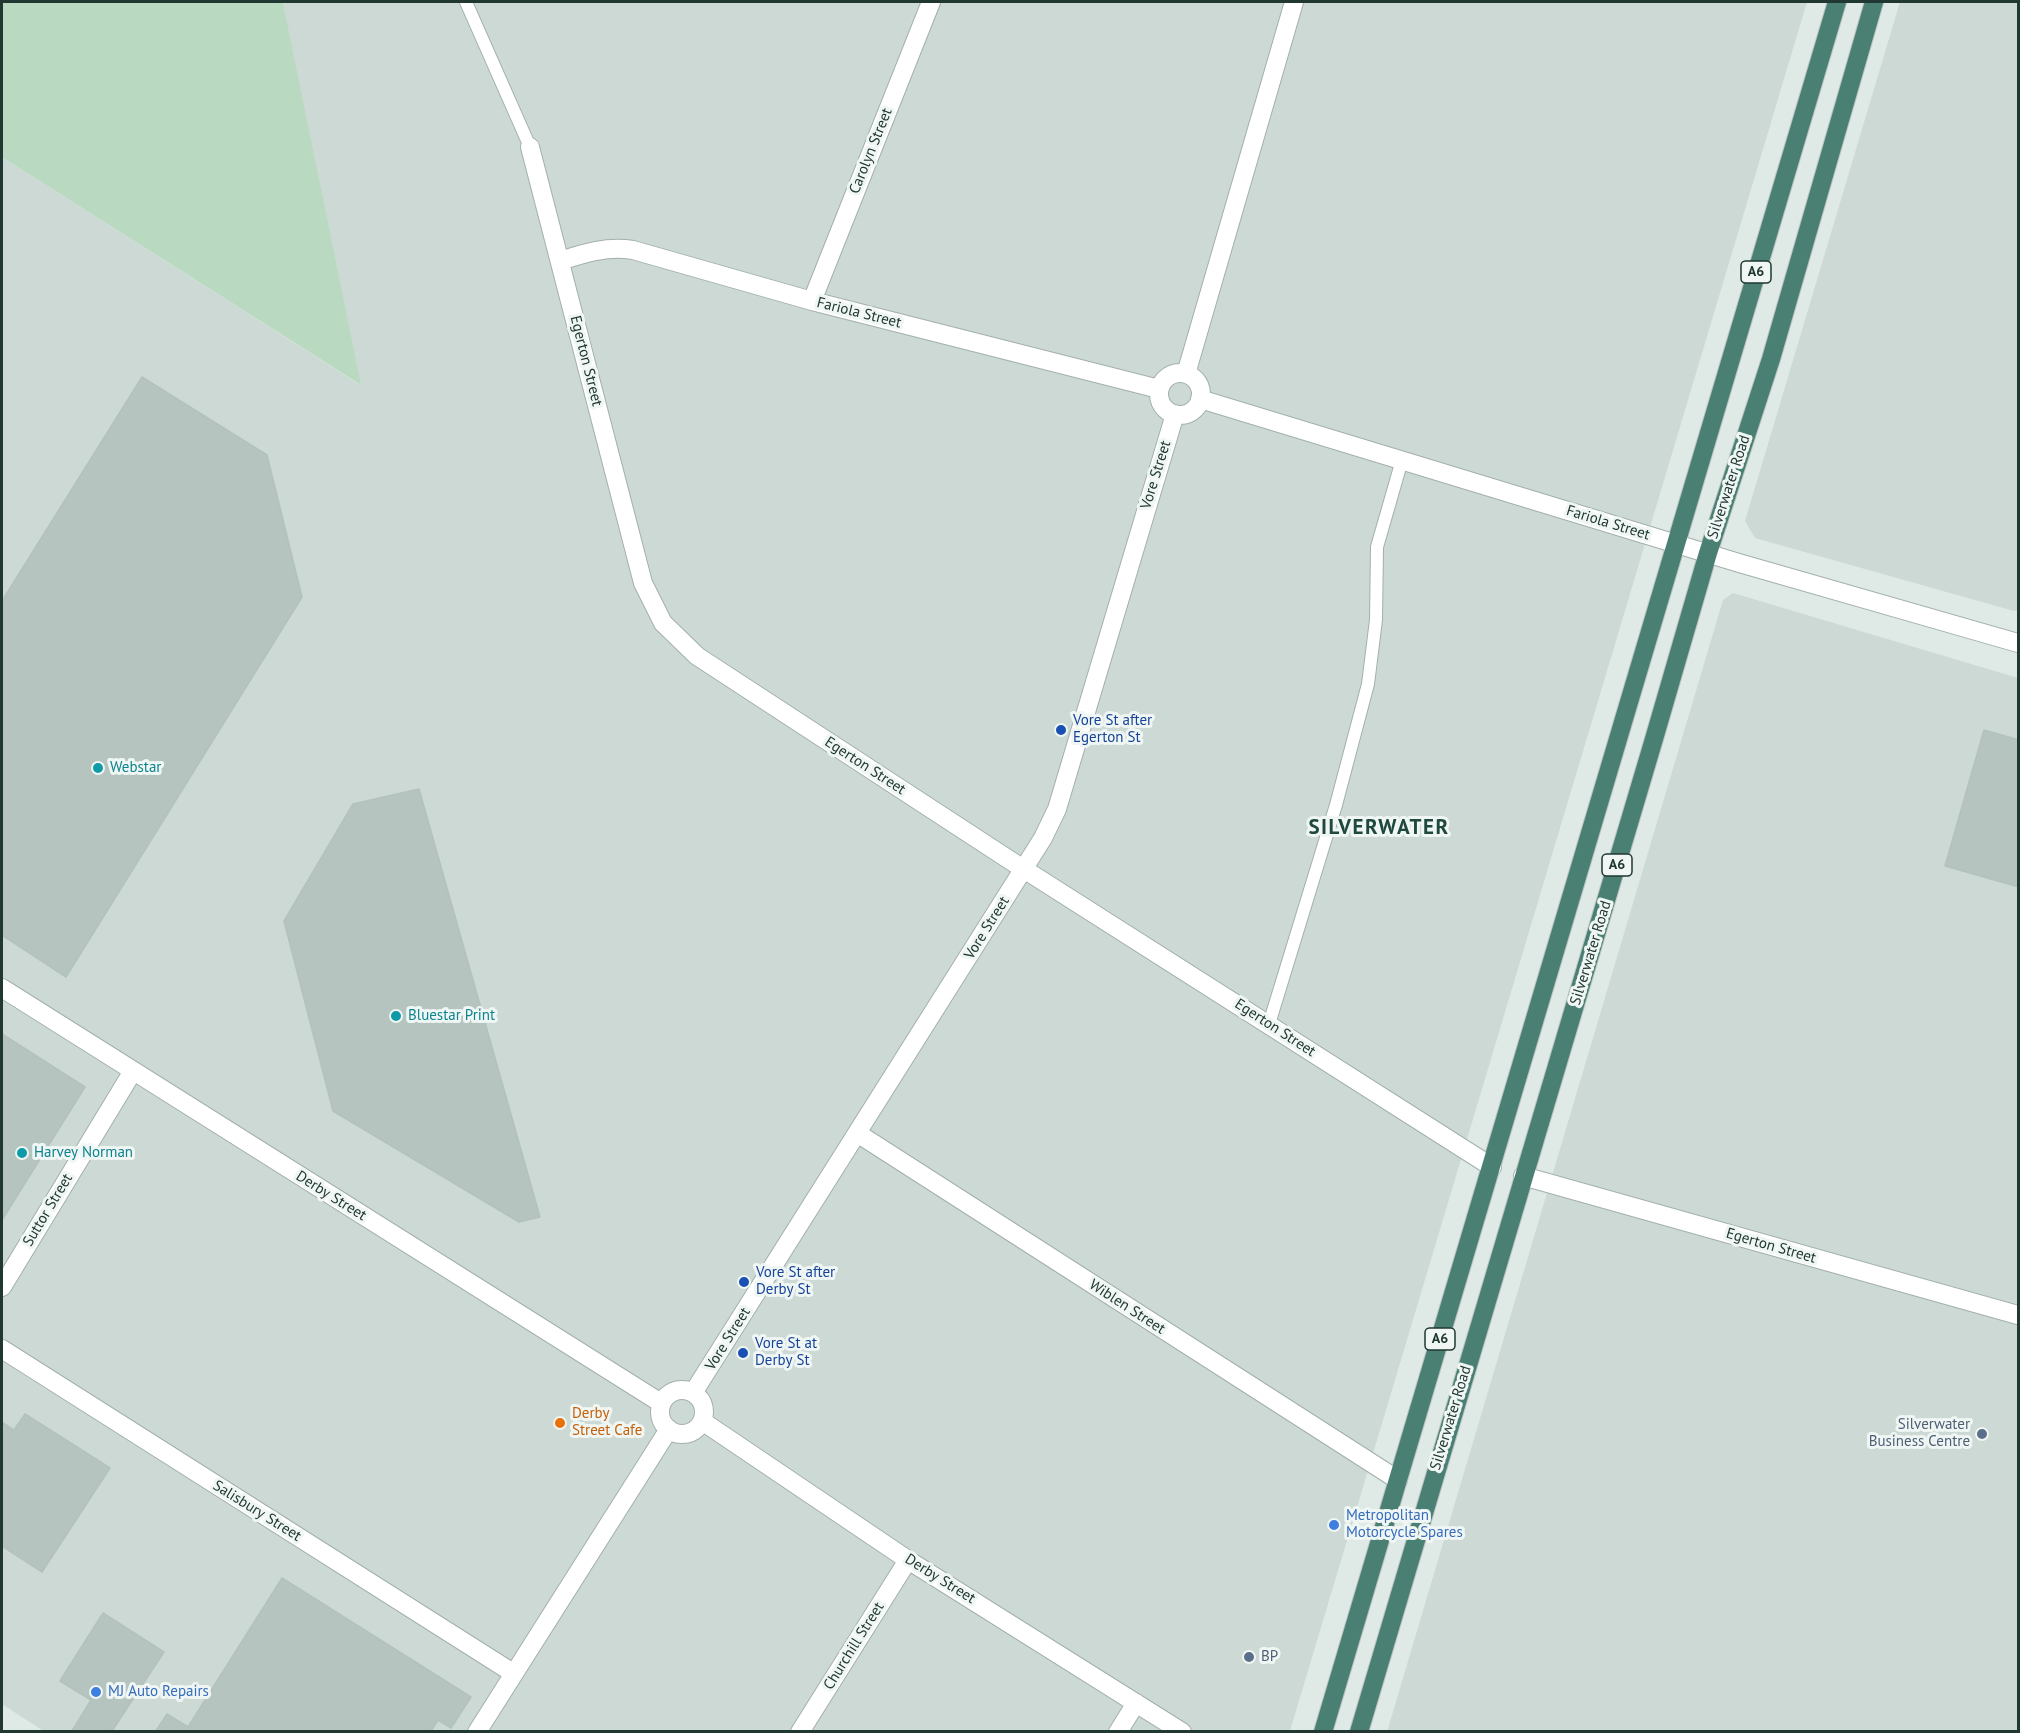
<!DOCTYPE html>
<style>
body{margin:0}
#map{position:relative;width:2020px;height:1733px;overflow:hidden;background:#dfe9e5;font-family:"PT Sans",sans-serif}
canvas{display:block}
.frame{position:absolute;inset:0;border:3px solid #213832;pointer-events:none}
</style>
<div id="map">
<canvas width="2020" height="1733"></canvas>
<div class="frame"></div>
</div>
<script>
const g = document.querySelector('canvas').getContext('2d');
g.lineJoin = 'round';
function fill(path, color) { g.fillStyle = color; g.fill(path, 'evenodd'); }
function stroke(path, color, width, dash) { g.strokeStyle = color; g.lineWidth = width; g.lineCap = dash ? 'butt' : 'round'; g.setLineDash(dash || []); g.stroke(path); }
function write(font, color, halo, rows, align = 'center') {
  g.font = font + ' "PT Sans",sans-serif'; g.lineWidth = 6; g.setLineDash([]); g.textBaseline = 'middle'; g.strokeStyle = halo; g.fillStyle = color; for (const [text, x, y, turn = 0] of rows) {
    g.save(); g.translate(x, y); g.rotate((+turn || 0) * Math.PI / 180); g.textAlign = isNaN(turn) ? turn : align; if (halo) g.strokeText(text, 0, 0); g.fillText(text, 0, 0); g.restore();
  }
}
const built = new Path2D(`
 M283 2H1807L1290 1731 45 1732 2 1704V157L360 385Z
 M1900 2H2018V610L2014 611 1755 538 1745 521Z
 M1733 593 2018 678V1731L1387 1732 1723 600Z`);
const green = new Path2D(`
 M2 2H283L361 385 2 157Z`);
const building = new Path2D(`
 M142 377 267 455 302 597 66 977 2 935V601Z
 M1984 730 2019 740V887L1945 866Z
 M419 789 540 1217 519 1222 333 1111 284 921 353 804Z
 M2 1034 85 1087 2 1220Z
 M25 1414 110 1468 42 1572 2 1546V1422L14 1430Z
 M282 1578 471 1697 451 1728 438 1720 431 1731H156L167 1714 188 1727Z
 M103 1613 164 1652 112 1731H72L91 1700 60 1681Z`);
const service = new Path2D(`
 M466 2 530 147
 M1269 1024 1336 805 1368 684 1376 620 1377 547 1402 460`);
const minor = new Path2D(`
 M530 147 643 583 663 623 697 656 1008 859 1492 1167
 M560 261C585 253 606 246 633 250L812 301 1159 389
 M812 301 931 2
 M1159 394a21 21 0 1 1 42 0a21 21 0 1 1-42 0Z
 M1186 374 1294 2
 M1200 399 1739 563 2018 643
 M2 988 661 1403
 M857 1133 1398 1480
 M1523 1176 2018 1315
 M2 1287 133 1071
 M2 1349 513 1673
 M660 1412a22 22 0 1 1 44 0a22 22 0 1 1-44 0Z
 M693 1393 1043 838 1057 809 1175 414
 M702 1421 908 1560 1182 1732
 M477 1732 669 1429
 M800 1732 908 1560
 M1118 1732 1136 1703`);
const trunk = new Path2D(`
 M1323 1732 1837 2
 M1359 1732 1654 739 1708 553 1771 359 1874 2`);
const markers = [
 [1061,730,6,"#1a4fb4"],
 [98,768,6,"#0f9aa8"],
 [396,1016,6,"#0f9aa8"],
 [22,1153,6,"#0f9aa8"],
 [744,1282,6,"#1a4fb4"],
 [743,1353,6,"#1a4fb4"],
 [560,1423,6,"#e8710a"],
 [1982,1434,6,"#5c6f8a"],
 [1334,1525,6,"#3f7fe0"],
 [1249,1657,6,"#5c6f8a"],
 [96,1692,6,"#3f7fe0"]
];
const shields = [
 [1756,272,30],
 [1617,865,30],
 [1440,1339,30]
];
const shieldNames = [
 ["A6",1756,272],
 ["A6",1617,865],
 ["A6",1440,1339]
];
const streetNames = [
 ["Carolyn Street",871,151,-68],
 ["Fariola Street",859,313,14],
 ["Egerton Street",586,361,76],
 ["Vore Street",1156,475,-73],
 ["Silverwater Road",1729,487,-72],
 ["Fariola Street",1608,523,17],
 ["Egerton Street",865,766,33],
 ["Vore Street",987,928,-58],
 ["Silverwater Road",1591,953,-73],
 ["Egerton Street",1275,1028,33],
 ["Derby Street",331,1196,32],
 ["Suttor Street",48,1210,-59],
 ["Egerton Street",1771,1246,16],
 ["Wiblen Street",1127,1307,33],
 ["Vore Street",728,1339,-58],
 ["Silverwater Road",1451,1418,-73],
 ["Salisbury Street",257,1511,32],
 ["Derby Street",940,1579,32],
 ["Churchill Street",854,1646,-58]
];
const transitNames = [
 ["Vore St after",1073,721],
 ["Egerton St",1073,738],
 ["Vore St after",756,1273],
 ["Derby St",756,1290],
 ["Vore St at",755,1344],
 ["Derby St",755,1361]
];
const cultureNames = [
 ["Webstar",110,768],
 ["Bluestar Print",408,1016],
 ["Harvey Norman",34,1153]
];
const foodNames = [
 ["Derby",572,1414],
 ["Street Cafe",572,1431]
];
const serviceNames = [
 ["Silverwater",1970,1425],
 ["Business Centre",1970,1442],
 ["BP",1261,1657,"left"]
];
const shopNames = [
 ["Metropolitan",1346,1516],
 ["Motorcycle Spares",1346,1533],
 ["MJ Auto Repairs",108,1692]
];
const districtNames = [
 ["SILVERWATER",1379,828]
];
fill(built, '#cdd9d4');
fill(green, '#b9dac1');
fill(building, '#b5c4be');
stroke(building, '#b2c2bc', 1.5);
stroke(service, '#a2b0ac', 14);
stroke(minor, '#a2b0ac', 20);
stroke(trunk, '#bcc3c2', 20);
stroke(service, '#fff', 12);
stroke(minor, '#fff', 18);
stroke(trunk, '#4a8073', 18);
for (const [x, y, r, color] of markers) { const dot = new Path2D(); dot.arc(x, y, r, 0, 2 * Math.PI); g.fillStyle = color; g.fill(dot); stroke(dot, '#eff6f3', 2); }
for (const [x, y, w] of shields) { const box = new Path2D(); box.roundRect(x - w / 2, y - 11, w, 22, 4.5); g.fillStyle = '#eff6f3'; g.fill(box); stroke(box, '#213832', 1.5); }
write('bold 14px', '#213832', null, shieldNames);
write('15px', '#213832', '#eff6f3', streetNames);
write('15px', '#164399', '#eff6f3', transitNames, 'left');
write('15px', '#0d838f', '#eff6f3', cultureNames, 'left');
write('15px', '#c56008', '#eff6f3', foodNames, 'left');
write('15px', '#4e5e75', '#eff6f3', serviceNames, 'right');
write('15px', '#366cbe', '#eff6f3', shopNames, 'left');
g.letterSpacing = '1.5px';
write('bold 21px', '#1f493e', '#eff6f3', districtNames);
g.letterSpacing = '0px';
</script>
